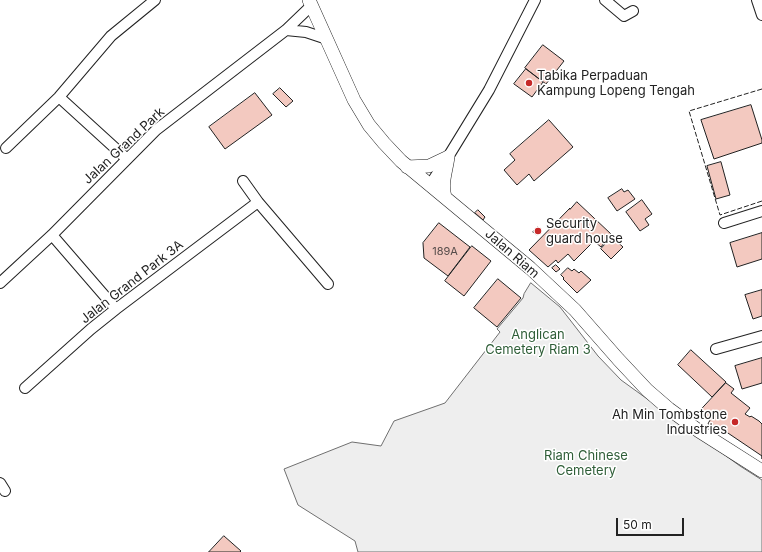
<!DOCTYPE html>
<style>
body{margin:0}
#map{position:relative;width:762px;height:552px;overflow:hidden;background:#fff;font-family:Inter,sans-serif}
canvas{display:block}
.scale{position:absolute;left:616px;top:518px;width:68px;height:18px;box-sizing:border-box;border:2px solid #222;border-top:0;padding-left:5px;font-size:12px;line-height:14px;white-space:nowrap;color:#222;-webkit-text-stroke:3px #fff;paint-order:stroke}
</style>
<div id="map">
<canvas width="762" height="552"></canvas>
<div class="scale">50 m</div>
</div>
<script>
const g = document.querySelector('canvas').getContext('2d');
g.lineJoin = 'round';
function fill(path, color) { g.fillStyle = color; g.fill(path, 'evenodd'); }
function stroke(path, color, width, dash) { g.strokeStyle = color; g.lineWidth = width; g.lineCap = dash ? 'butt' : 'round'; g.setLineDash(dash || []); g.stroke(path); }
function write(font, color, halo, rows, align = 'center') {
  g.font = font + ' Inter,sans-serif'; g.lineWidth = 3; g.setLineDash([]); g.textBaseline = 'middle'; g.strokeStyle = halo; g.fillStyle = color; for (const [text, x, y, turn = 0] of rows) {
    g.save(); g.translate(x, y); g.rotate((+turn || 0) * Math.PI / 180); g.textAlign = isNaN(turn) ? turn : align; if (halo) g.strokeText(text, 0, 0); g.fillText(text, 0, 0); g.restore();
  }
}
const green = new Path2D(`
 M531 283 560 307 598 356 621 380 740 466 762 480V552H358L355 541 298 505 284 469 352 442 381 446 394 421 445 403 500 332 497 329 523 298 524 294Z`);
const building = new Path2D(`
 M543 45 564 61 546 84 525 68Z
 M526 69 543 82 532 97 514 84Z
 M280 88 293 101 286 107 273 94Z
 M255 93 272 115 225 149 209 127Z
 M751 105 762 140V143L714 159 701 120Z
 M549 120 573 147 534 181 529 174 517 185 504 170 515 160 510 154Z
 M721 162 730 195 716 199 707 166Z
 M622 189 624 192 628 190 635 199 617 211 608 198Z
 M642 200 652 214 645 219 649 225 640 231 626 212Z
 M577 202 611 234 601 247 594 241 574 261 568 254 558 263 556 260 548 267 529 250 570 208V209Z
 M478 210 485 217 483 220 475 213Z
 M439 223 470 247 448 276 424 258 423 243Z
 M538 227 542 231 537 235 533 232Z
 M762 233V259L737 267 730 243Z
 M612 237 623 247 611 259 601 249Z
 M472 246 491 261 464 296 445 281Z
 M556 265 560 269 556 272 552 268Z
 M568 268 572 271 574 269 579 273 581 271 591 280 577 293 563 279 564 278 561 275Z
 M498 279 521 298 497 327 474 308Z
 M762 290V316L753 319 745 295Z
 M691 350 726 382 712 397 678 365Z
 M762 358V383L742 389 735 366Z
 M726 383 734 389 731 393 750 408 745 414 750 417 751 416 759 421 762 424V459V456L719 427 716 430 708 424 710 420 699 412Z
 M224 536 241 551 240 552H209Z`);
const minor = new Path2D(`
 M605 0 624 16 633 11
 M757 0 762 15
 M286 30 306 32 327 39
 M59 97 127 159
 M6 148 59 97 111 36 155 0
 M243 181 258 202 328 284
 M430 185 448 157 489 90 535 0
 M724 223 762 211
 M52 235 116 309
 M0 283 52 235 156 130 286 30 311 6
 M716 349 762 336
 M25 388 91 329 116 309 258 202
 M0 483 5 491`);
const major = new Path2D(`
 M309 0 354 100 369 125 384 143 401 161 530 268 575 310 618 359 647 390 669 409 699 431 762 471
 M407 167 429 166 448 157
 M445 197C441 183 446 172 448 157`);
const fence = new Path2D(`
 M762 89 689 111 720 215 762 201`);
const markers = [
 [529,83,4,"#c62828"],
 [538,231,4,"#c62828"],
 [735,422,4,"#c62828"]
];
const numberNames = [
 ["189A",445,252]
];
const poiNames = [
 ["Tabika Perpaduan",537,76],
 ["Kampung Lopeng Tengah",537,91],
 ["Security",546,224],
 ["guard house",546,239],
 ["Ah Min Tombstone",727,415,"right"],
 ["Industries",727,430,"right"]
];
const streetNames = [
 ["Jalan Grand Park",124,146,-43],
 ["Jalan Riam",512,254,41],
 ["Jalan Grand Park 3A",132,282,-38]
];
const parkNames = [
 ["Anglican",538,335],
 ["Cemetery Riam 3",538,350],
 ["Riam Chinese",586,456],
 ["Cemetery",586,471]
];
fill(green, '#eee');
stroke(green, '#6f6f6f', 1);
fill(building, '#f3c9c0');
stroke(building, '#222', 1);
stroke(minor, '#222', 12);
stroke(major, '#222', 14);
stroke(minor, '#fff', 10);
stroke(major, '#fff', 13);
stroke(fence, '#222', 1, [5, 2]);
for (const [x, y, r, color] of markers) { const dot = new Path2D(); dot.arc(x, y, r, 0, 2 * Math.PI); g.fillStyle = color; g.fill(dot); stroke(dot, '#fff', 1.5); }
write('11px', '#564c4a', null, numberNames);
write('13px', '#222', '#fff', poiNames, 'left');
write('13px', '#222', '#fff', streetNames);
write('13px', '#2f5e38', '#fff', parkNames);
</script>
